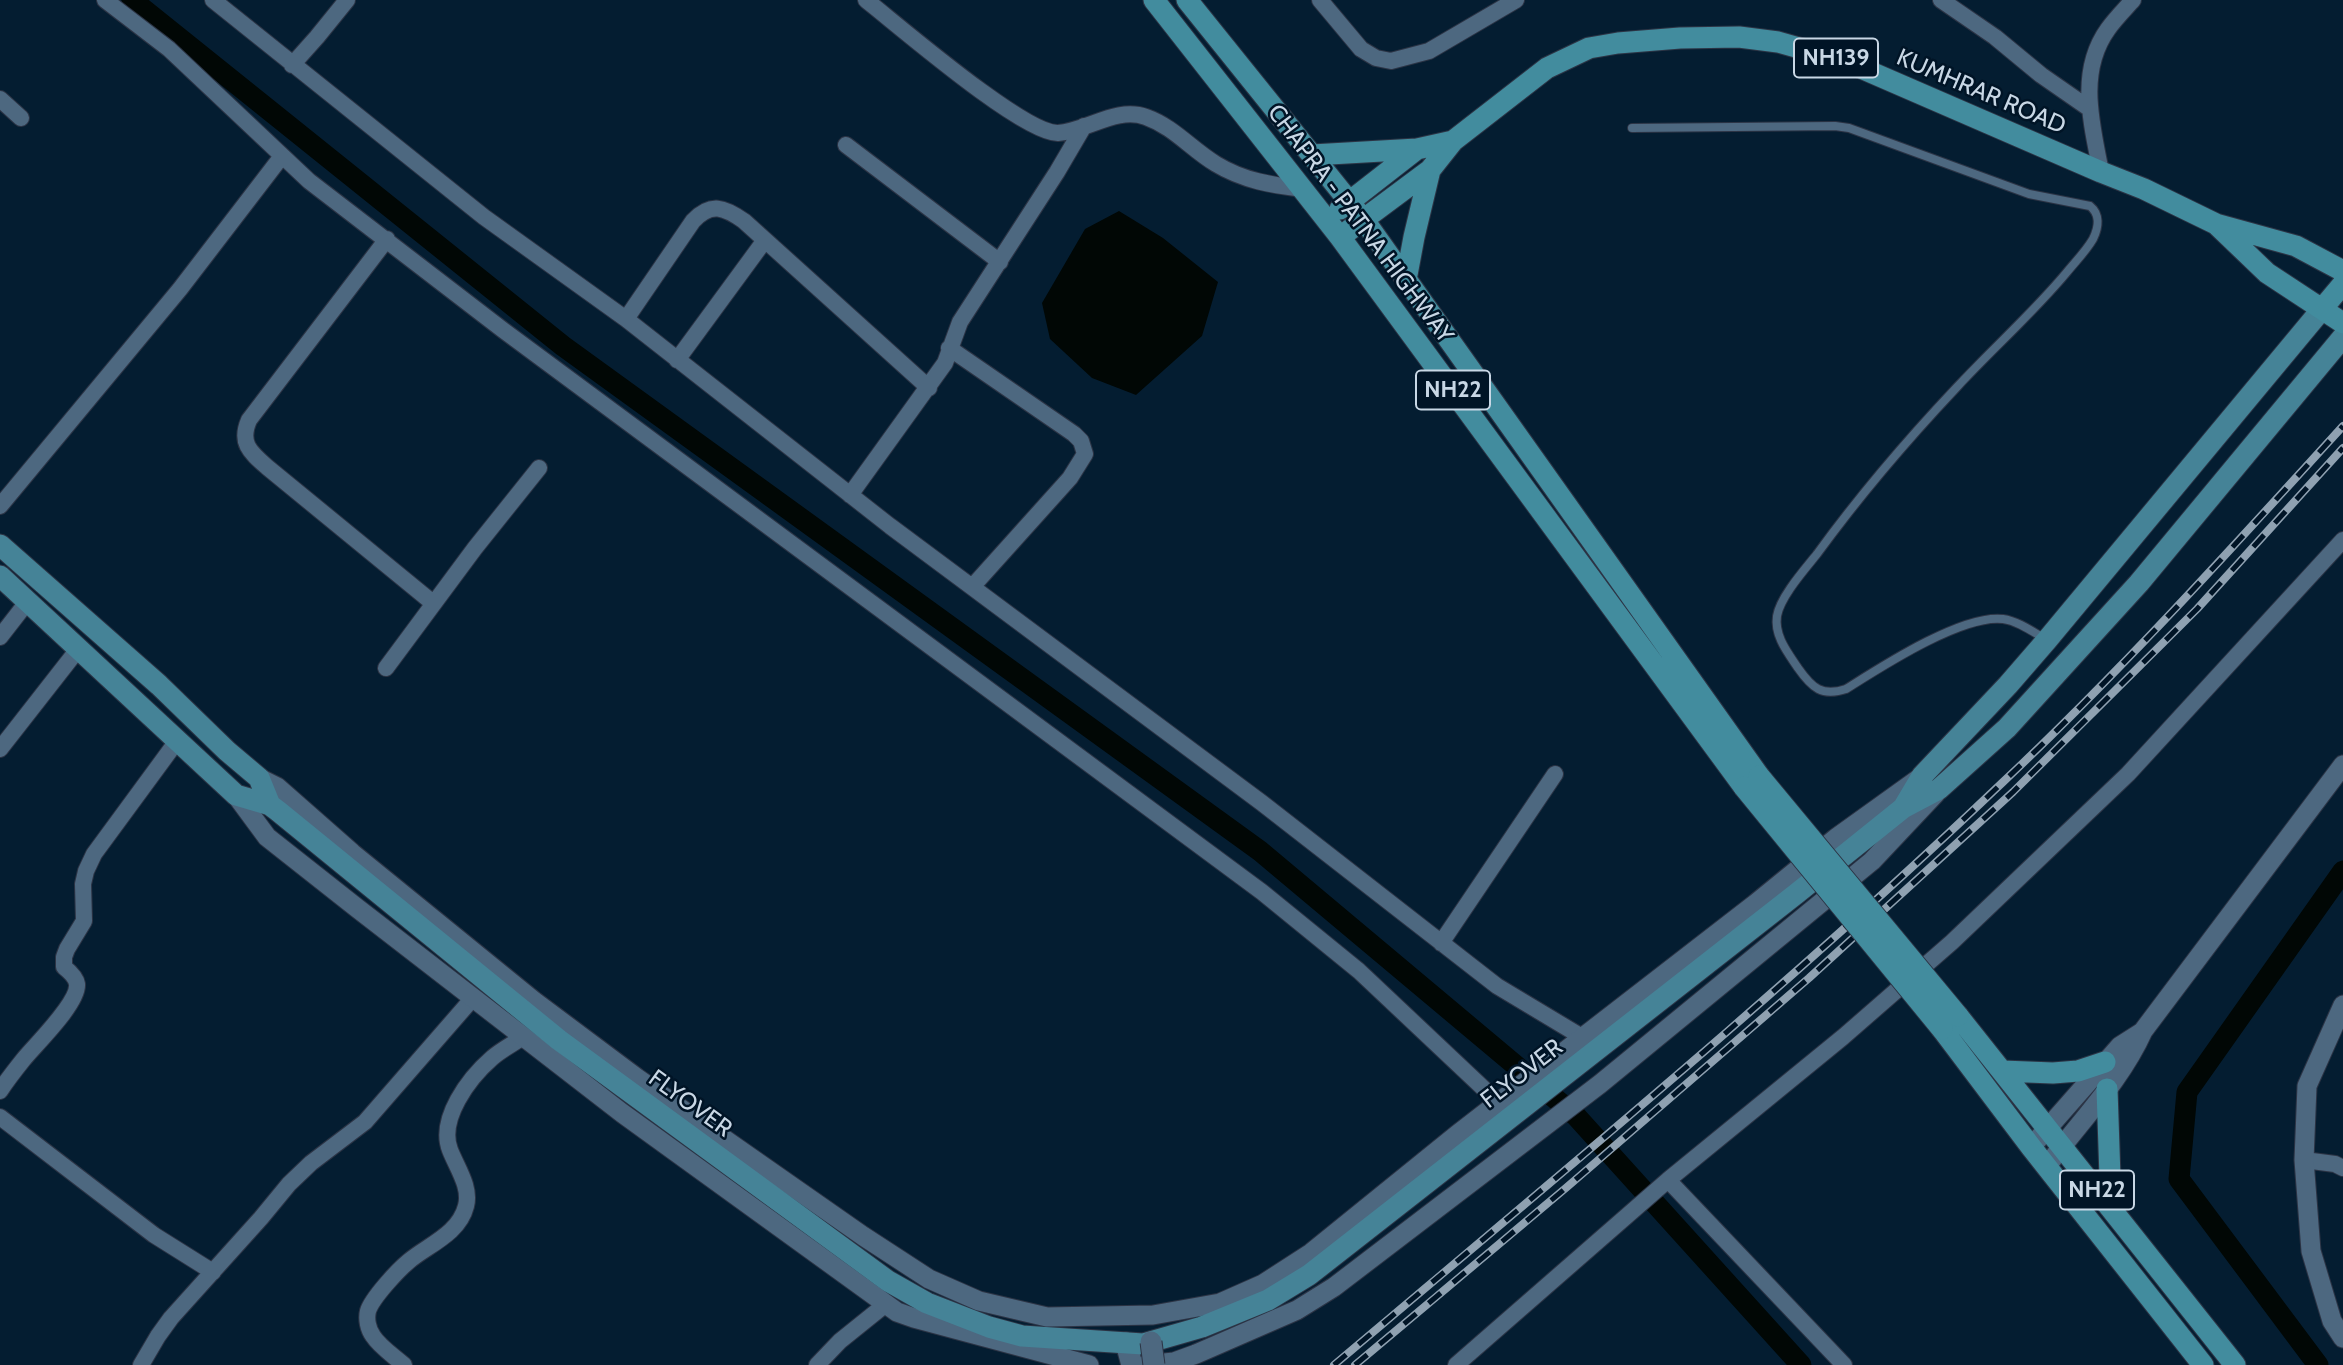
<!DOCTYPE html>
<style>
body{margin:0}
canvas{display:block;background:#041d31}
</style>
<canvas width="2343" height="1365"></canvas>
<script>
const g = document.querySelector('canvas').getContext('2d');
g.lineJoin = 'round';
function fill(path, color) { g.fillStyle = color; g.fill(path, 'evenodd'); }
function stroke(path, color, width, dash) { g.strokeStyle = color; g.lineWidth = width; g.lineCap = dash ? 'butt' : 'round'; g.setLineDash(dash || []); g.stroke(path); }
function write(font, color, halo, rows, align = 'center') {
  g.font = font + ' Cabin,sans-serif'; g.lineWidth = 5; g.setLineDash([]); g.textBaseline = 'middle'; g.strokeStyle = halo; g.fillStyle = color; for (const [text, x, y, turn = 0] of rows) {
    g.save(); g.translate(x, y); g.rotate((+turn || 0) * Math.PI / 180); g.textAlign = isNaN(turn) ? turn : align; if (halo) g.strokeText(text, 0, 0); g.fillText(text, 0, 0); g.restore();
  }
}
const water = new Path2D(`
 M1119 211 1163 238 1218 282 1202 336 1136 395 1092 378 1050 339 1042 303 1085 229Z`);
const canal = new Path2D(`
 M132 0 563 346 1260 851 1576 1116 1801 1365
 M2318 1365 2179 1179 2187 1092 2343 871`);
const service = new Path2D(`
 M1632 128 1835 126 1849 128 2029 194 2090 206C2100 214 2099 227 2093 239 2086 251 2076 261 2067 272 2033 313 1993 348 1957 387 1907 440 1860 495 1817 554 1805 569 1780 597 1777 616 1774 636 1788 653 1798 668 1812 688 1822 697 1846 689 1881 667 1962 614 2003 619 2018 621 2033 632 2047 640`);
const minor = new Path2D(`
 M105 0 169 49 309 181 503 330 1262 892 1359 971 1499 1103
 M213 0 484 217 626 319 890 526 1262 803 1497 986 1582 1037
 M866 0C899 26 1024 134 1058 133 1087 131 1117 106 1146 117 1174 127 1191 149 1216 164 1244 181 1272 185 1303 189
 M1320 0 1361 49 1376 58 1391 61 1429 51 1516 0
 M1941 0 1995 37 2041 75 2090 109
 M292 65 317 37 347 0
 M0 99 21 118
 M846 145 1000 262
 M2101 172C2092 125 2077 72 2108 29 2115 19 2125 9 2133 0
 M387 239 249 420C239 443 250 452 267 467L433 603
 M626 319 693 221C711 202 724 207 744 221L929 388
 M949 348 1074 434 1081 441 1085 454 1070 478 972 587
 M677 360 765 240
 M850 495 945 363 960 322 1057 172 1084 126
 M0 506 180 289 282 156
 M0 637 28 601
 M386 668 475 548 539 468
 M0 749 79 648
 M1441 943 1555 774
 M0 1091C7 1080 15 1070 23 1060 35 1045 79 1003 77 984 76 977 69 971 64 967V957L67 949 84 921 83 884 86 871 94 854 177 741
 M0 1117 154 1235 213 1272
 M2304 1160 2335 1164 2343 1168
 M1668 1180 1844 1365
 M141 1365 158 1336 171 1318 261 1218 289 1184 311 1163 365 1122 473 998
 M404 1365C394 1356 380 1347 373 1336 368 1329 366 1319 368 1311 372 1298 398 1270 409 1261 428 1245 459 1234 466 1206 471 1187 457 1168 450 1150 438 1119 469 1078 492 1058 501 1050 513 1044 523 1037
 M817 1365 840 1341 886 1304
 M1456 1365 1668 1180 1843 1037 1952 942 2128 774 2343 540`);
const tertiary = new Path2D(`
 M259 778 277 787 352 853 534 1001 637 1078 863 1236 929 1279 979 1301 1047 1317 1153 1315 1220 1303 1263 1284 1311 1253 1458 1134 1755 904 1836 838 1921 777
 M236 795 267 837 357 908 622 1113 897 1312 914 1318 1089 1365
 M2343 1005 2307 1086 2304 1160 2311 1251 2332 1321 2343 1338
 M2031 1147 2120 1046 2142 1032
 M2047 1166C2080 1121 2120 1082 2143 1031L2343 765
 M1146 1365 1174 1362 1196 1354 1297 1310 1334 1287 1600 1084 1872 861 1936 793`);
const secondary = new Path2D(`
 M1126 1343 1132 1365`);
const primary = new Path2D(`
 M0 545 159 685 227 751 259 778 270 805
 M0 576 236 795 270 805 278 811 559 1040 888 1281 927 1303 989 1327 1022 1336 1143 1344 1202 1327 1268 1300 1309 1275 1796 894 1903 808 1939 789 2007 728 2139 583 2343 337
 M1903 808 1922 776 2008 685 2047 640 2322 309`);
const trunk = new Path2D(`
 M1154 0 1340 237 1744 787
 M1187 0 1364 220 1759 776
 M1312 155 1417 149
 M1340 209 1417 149 1453 141
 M2218 226 2267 273 2343 323
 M1340 237 1430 170 1453 141 1547 68 1589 48 1618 43 1680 38 1739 37 1778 42 1845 61 2101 172 2144 189 2216 224 2296 246 2343 271
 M1406 280 1414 237 1430 170
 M2322 309 2343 284
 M1958 1016 2235 1365
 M1942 1029 2031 1147 2203 1365
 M2002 1071 2053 1073 2078 1071 2105 1062
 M2107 1089 2111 1207`);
const rail = new Path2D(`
 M1334 1365C1560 1174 1789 986 2003 782 2123 669 2233 547 2343 426
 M1355 1365 1567 1187 1809 978 2013 792 2197 609 2343 448`);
const secondaryBridge = new Path2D(`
 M1151 1342 1154 1365`);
const trunkBridge = new Path2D(`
 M1759 776 1958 1016
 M1744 787 1942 1029`);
const shields = [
 [1836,58,84],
 [1453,390,74],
 [2097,1190,74]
];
const shieldNames = [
 ["NH139",1836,58],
 ["NH22",1453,390],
 ["NH22",2097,1190]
];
const streetNames = [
 ["KUMHRAR ROAD",1981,92,23],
 ["CHAPRA - PATNA HIGHWAY",1360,224,53],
 ["FLYOVER",1522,1074,-38],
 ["FLYOVER",690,1104,36]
];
fill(water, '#010705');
stroke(canal, '#010705', 21);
stroke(service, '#2c3445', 10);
stroke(minor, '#2c3445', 18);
stroke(tertiary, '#2c3445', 21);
stroke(secondary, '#2c3445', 23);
stroke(primary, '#2c3445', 23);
stroke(trunk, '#2c3445', 23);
stroke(service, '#4d6880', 8);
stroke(minor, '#4d6880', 16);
stroke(tertiary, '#4d6880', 19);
stroke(secondary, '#4d6880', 21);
stroke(primary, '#458397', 21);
stroke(trunk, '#428c9e', 21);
stroke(rail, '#8fa1b1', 8);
stroke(rail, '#001426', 5, [16]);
stroke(secondaryBridge, '#2c3445', 23, []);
stroke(trunkBridge, '#2c3445', 23, []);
stroke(secondaryBridge, '#4d6880', 21);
stroke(trunkBridge, '#428c9e', 21);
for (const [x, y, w] of shields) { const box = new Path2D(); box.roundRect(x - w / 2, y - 19.5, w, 39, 5); g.fillStyle = '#001426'; g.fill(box); stroke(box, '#c8d7e5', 2); }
write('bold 23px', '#c8d7e5', null, shieldNames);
write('24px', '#c8d7e5', '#001426', streetNames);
</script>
